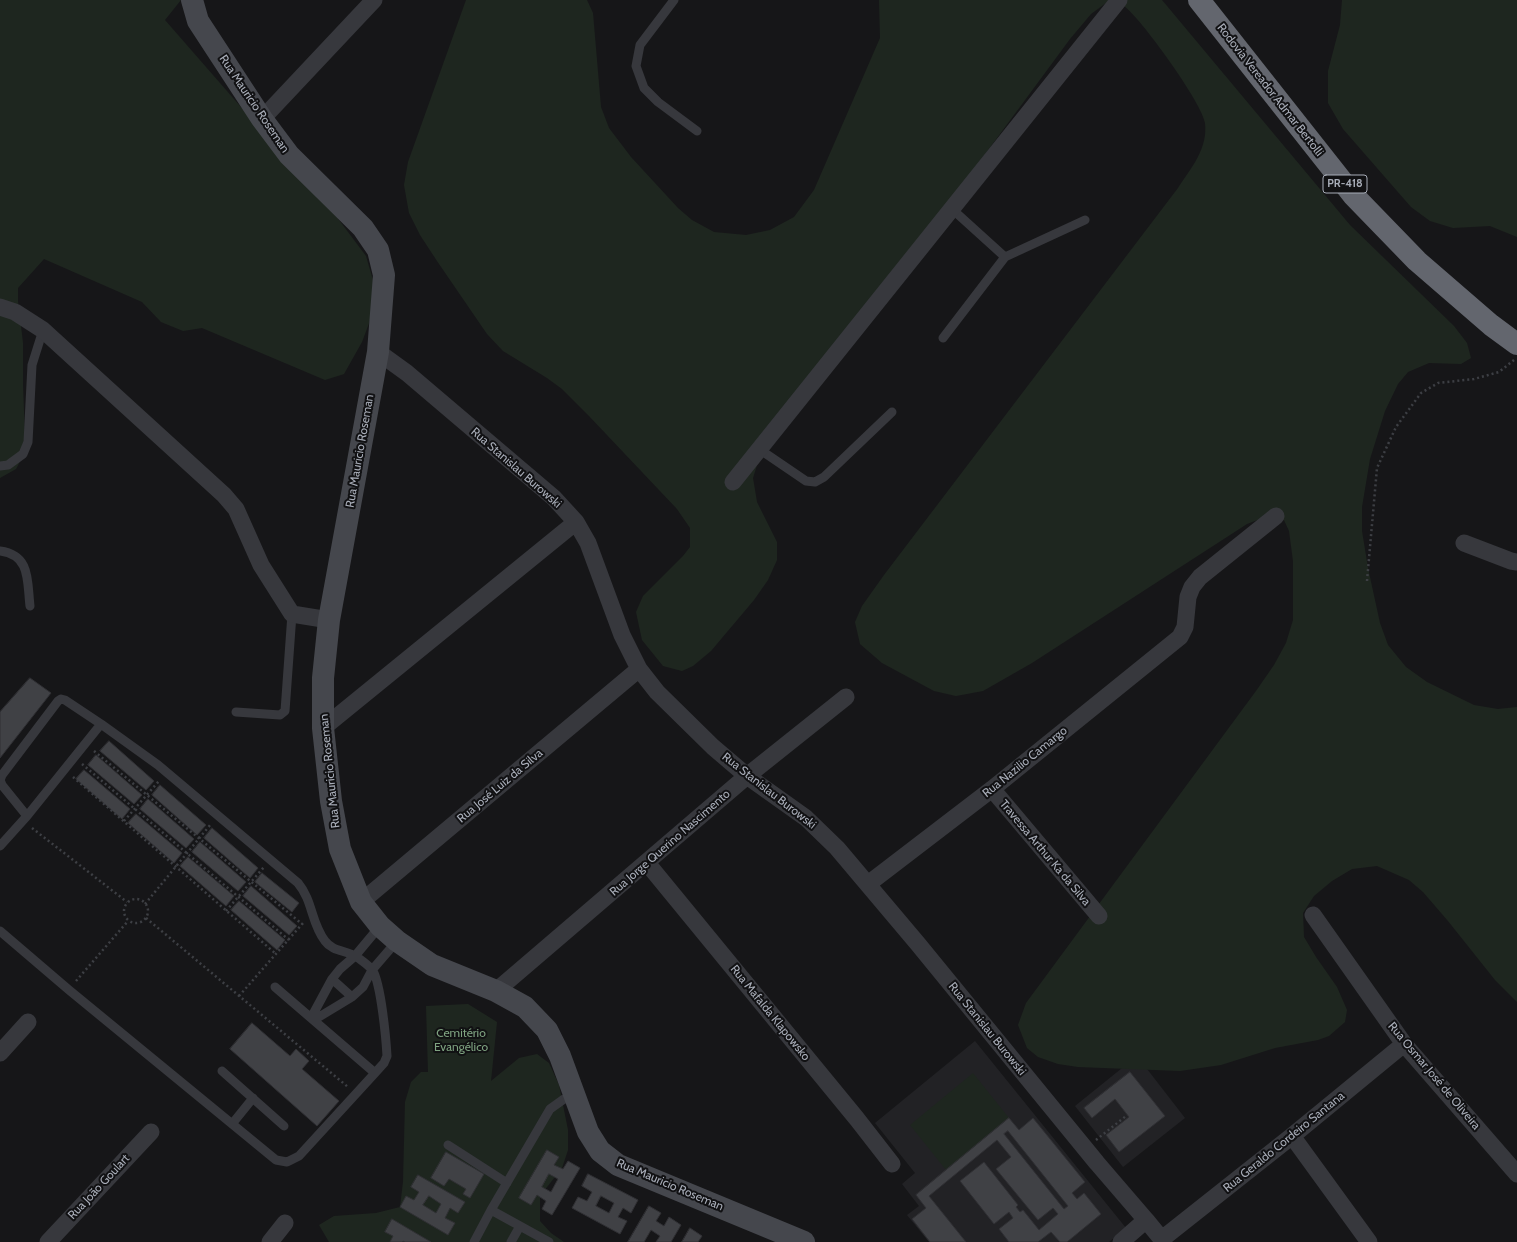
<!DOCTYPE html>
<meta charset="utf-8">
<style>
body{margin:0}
canvas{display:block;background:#161618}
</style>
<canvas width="1517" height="1242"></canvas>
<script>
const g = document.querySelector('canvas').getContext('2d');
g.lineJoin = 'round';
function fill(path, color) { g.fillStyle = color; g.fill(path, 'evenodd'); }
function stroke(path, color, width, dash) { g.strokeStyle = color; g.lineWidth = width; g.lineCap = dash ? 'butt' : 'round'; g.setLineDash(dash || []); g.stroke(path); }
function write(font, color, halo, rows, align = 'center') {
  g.font = font + ' Cabin,sans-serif'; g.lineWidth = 4; g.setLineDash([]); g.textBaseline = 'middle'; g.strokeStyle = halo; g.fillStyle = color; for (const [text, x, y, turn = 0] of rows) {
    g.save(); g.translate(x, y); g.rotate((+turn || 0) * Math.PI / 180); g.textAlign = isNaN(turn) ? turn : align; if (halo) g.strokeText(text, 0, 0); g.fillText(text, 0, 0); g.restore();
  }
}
const built = new Path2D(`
 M975 1041 1126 1228 1109 1242H929L907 1215 919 1206 902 1184 915 1173 875 1123Z
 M1137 1056 1185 1118 1123 1167 1075 1106Z`);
const green = new Path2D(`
 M0 0H181L165 20 336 216 366 256 375 287 371 318 362 342 344 374 325 380 202 328 183 331 161 322 142 302 44 259 18 288V301L23 343V385L25 437 24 454 16 469 0 478Z
 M466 0H587L593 13 601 107 609 128 631 157 678 208 692 220 714 232 746 235 770 230 794 217 814 190 880 38 879 0H1162L1350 225 1454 326 1467 343 1471 358 1461 364 1429 363 1408 372 1398 384 1385 411 1370 459 1362 507V531L1368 568 1380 623 1388 645 1406 667 1427 682 1474 705 1498 709 1517 707V1002L1495 980 1448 921 1423 892 1409 880 1377 866 1352 869 1332 881 1314 896 1303 913 1304 937 1316 957 1337 987 1347 1010 1345 1022 1329 1036 1318 1040 1275 1048 1221 1065 1180 1071 1078 1067 1058 1064 1038 1057 1027 1048 1018 1025 1026 1003 1256 691 1274 665 1286 643 1293 620V561L1289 531 1284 520 1268 516 1247 524 1032 663 983 691 956 696 934 691 882 663 860 644 855 622 862 606 884 575 1178 188C1191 168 1208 149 1205 123 1203 104 1140 17 1124 6 1119 3 1111 4 1106 3L1091 14 1070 39 758 462 753 478 757 502 777 542V560L768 580 754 600 711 651 693 666 682 671 663 666 642 640 636 612 643 596 683 556 690 547V528L677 509 589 416 562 389 547 378 503 351 487 334 437 261 420 235 409 213 404 185 408 162Z
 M1342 0H1517V237L1490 226 1453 228 1430 221 1411 207 1343 129 1328 103V71L1340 25Z
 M468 1004 497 1022 491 1081 519 1058 537 1054 549 1063 559 1085 568 1130V1150L562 1168 540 1196V1221L551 1233 564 1242H329L319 1225 334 1216 376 1213 400 1207 403 1182 405 1102 411 1082 421 1072H428L426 1006Z
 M973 1073 1009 1118 946 1170 910 1125Z`);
const building = new Path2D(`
 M30 678 51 693 0 758V712Z
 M109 741 154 781 146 790 100 751Z
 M96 755 142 795 134 804 88 765Z
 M84 770 130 809 122 819 76 779Z
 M160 785 206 825 197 835 152 795Z
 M148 799 194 839 186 848 140 809Z
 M136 814 182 853 174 863 128 823Z
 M212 828 258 868 250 878 204 838Z
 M200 842 246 882 238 891 192 852Z
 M188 857 234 896 226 906 180 866Z
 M262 873 299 903 292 912 255 882Z
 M251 886 297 926 289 935 243 896Z
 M239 901 285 940 277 950 231 910Z
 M252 1023 290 1056 296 1049 309 1061 302 1069 339 1101 317 1126 230 1049Z
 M1130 1072 1165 1116 1119 1152 1106 1135 1129 1117 1115 1099 1092 1118 1084 1108Z
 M1009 1118 1019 1130 1033 1118 1085 1182 1072 1193 1077 1199 1084 1193 1101 1214 1067 1242H1060L1051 1232 1038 1242H1009L999 1229 1013 1218 1009 1212 994 1224 960 1181 984 1162 1018 1205 1016 1207 1020 1212 1023 1210 1039 1230 1058 1214 1053 1208 1038 1220 996 1169 1011 1157 997 1140 929 1196 966 1242H930L912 1219 926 1208 916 1195ZM1008 1131 1068 1206 1064 1209 1004 1134Z
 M547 1150 559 1157 554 1165 563 1169 568 1161 580 1168 552 1215 542 1209 546 1201 537 1195 531 1205 519 1198ZM549 1174 558 1179 551 1192 542 1187Z
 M446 1152 484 1174 470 1198 463 1194 466 1189 449 1179 444 1186 431 1178Z
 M588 1174 638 1200 631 1213 623 1208 618 1217 627 1221 620 1234 572 1208 578 1197 587 1201 592 1192 582 1186ZM601 1196 614 1203 609 1213 596 1206Z
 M418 1175 465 1202 458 1213 450 1208 445 1218 455 1223 448 1235 400 1207 406 1196 414 1200 419 1192 411 1187ZM429 1196 441 1204 436 1213 423 1205Z
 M649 1206 661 1213 656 1221 664 1226 669 1217 681 1225 671 1242H656L660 1236 651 1230 644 1242H628Z
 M392 1219 431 1242H405L403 1241 402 1242H390L393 1236 385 1232Z
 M690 1228 702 1236 698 1242H682Z`);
const path = new Path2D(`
 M1367 581 1377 468 1396 427 1421 393 1438 383 1474 379 1499 372 1514 360
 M94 751 302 924
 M82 764 289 940
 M73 777 276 954
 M124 821 159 781
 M32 828 127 902
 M124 911a12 12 0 1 1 24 0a12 12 0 1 1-24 0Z
 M145 904 211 824
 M226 911 264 867
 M146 918 348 1087
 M76 981 128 921
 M239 996 303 923
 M1096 1140 1126 1116`);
const lane = new Path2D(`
 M674 0 640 45 636 66 644 88 658 102 697 131
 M952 209 1005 257
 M943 338 1005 257 1085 220
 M759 449 806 481 815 482 824 477 892 412
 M0 466 8 465 23 454 28 442 32 365 43 330
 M0 551C31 555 27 581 30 606
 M236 712 280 715 285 711 292 614
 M27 816 2 785 0 780 2 775 58 701 61 699 65 700 101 724
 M0 846 27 816 101 724 158 765 298 883C313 901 311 923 325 941 333 952 346 950 357 957 362 961 370 966 373 971 381 985 386 1038 387 1056L384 1063 375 1073 299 1156 287 1162 276 1160 69 990 0 931
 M332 979 352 997
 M275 987 375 1073
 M311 1018 332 979 340 969 355 956 380 926
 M314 1020 352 997 363 987 372 970 397 941
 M222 1071 284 1126
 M232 1124 253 1098
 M448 1145 507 1183
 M474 1242 491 1210
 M511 1242 520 1226
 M549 1242 491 1210 550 1109 564 1099 575 1096`);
const street = new Path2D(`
 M262 119 374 0
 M0 307 15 312 43 330 224 495 236 509 261 565 292 614 329 620
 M378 352 407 373 554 498 576 522 588 543 622 635 639 669 657 692 713 747 747 776 806 818 837 848 918 944 1097 1163 1146 1220 1164 1242
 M733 482 1119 0
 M1464 543 1511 561 1517 562
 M323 728 576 522
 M992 789 1099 916
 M647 863 857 1119 892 1164
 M868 884 992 789 1180 637 1185 627 1188 597 1192 587 1200 577 1276 516
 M361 902 639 669
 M1313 915 1404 1044 1517 1174
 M496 991 747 776 846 697
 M0 1053 28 1022
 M1292 1136 1369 1242
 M1162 1239 1292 1136 1404 1044
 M48 1242 151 1132
 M270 1242 285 1223
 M1121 1242 1146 1220`);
const secondary = new Path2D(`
 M192 0 198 21 262 119 289 155 363 228 378 250 384 275 378 352 329 620 323 678V728L331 801 340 849 361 902 380 926 397 941 432 965 496 991 525 1007 547 1030 560 1056 588 1132 600 1151 618 1165 804 1242`);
const highway = new Path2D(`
 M1199 0 1353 195 1417 261 1491 325 1517 344`);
const shields = [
 [1345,184,44]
];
const shieldNames = [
 ["PR-418",1345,184]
];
const streetNames = [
 ["Rodovia Vereador Admar Bertolli",1270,90,52],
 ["Rua Mauricio Roseman",254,104,56],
 ["Rua Mauricio Roseman",360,451,-80],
 ["Rua Stanislau Burowski",516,468,41],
 ["Rua Nazilio Camargo",1025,762,-39],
 ["Rua Mauricio Roseman",330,771,-96],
 ["Rua José Luiz da Silva",500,786,-40],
 ["Rua Stanislau Burowski",769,791,38],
 ["Rua Jorge Querino Nascimento",670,843,-41],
 ["Travessa Arthur Ka da Silva",1045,853,50],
 ["Rua Mafalda Klapowsko",770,1013,51],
 ["Rua Stanislau Burowski",987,1029,51],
 ["Rua Osmar José de Oliveira",1434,1076,50],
 ["Rua Geraldo Cordeiro Santana",1284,1142,-39],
 ["Rua Mauricio Roseman",670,1185,23],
 ["Rua João Goulart",99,1187,-47]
];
const parkNames = [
 ["Cemitério",461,1033],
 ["Evangélico",461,1047]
];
fill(built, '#222225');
fill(green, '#1e261f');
fill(building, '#404145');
stroke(building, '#303034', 1);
stroke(path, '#3d3f44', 2.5, [2, 3]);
stroke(lane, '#37383d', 9);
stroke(street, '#37383d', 17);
stroke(secondary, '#45474d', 22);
stroke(highway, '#63666e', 22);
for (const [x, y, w] of shields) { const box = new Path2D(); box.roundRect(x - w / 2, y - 9, w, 18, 3); g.fillStyle = '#111113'; g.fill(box); stroke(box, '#a8adb8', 1); }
write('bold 11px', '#a8adb8', null, shieldNames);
write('12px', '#a8adb8', '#111113', streetNames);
write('12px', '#7fa381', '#111113', parkNames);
</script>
